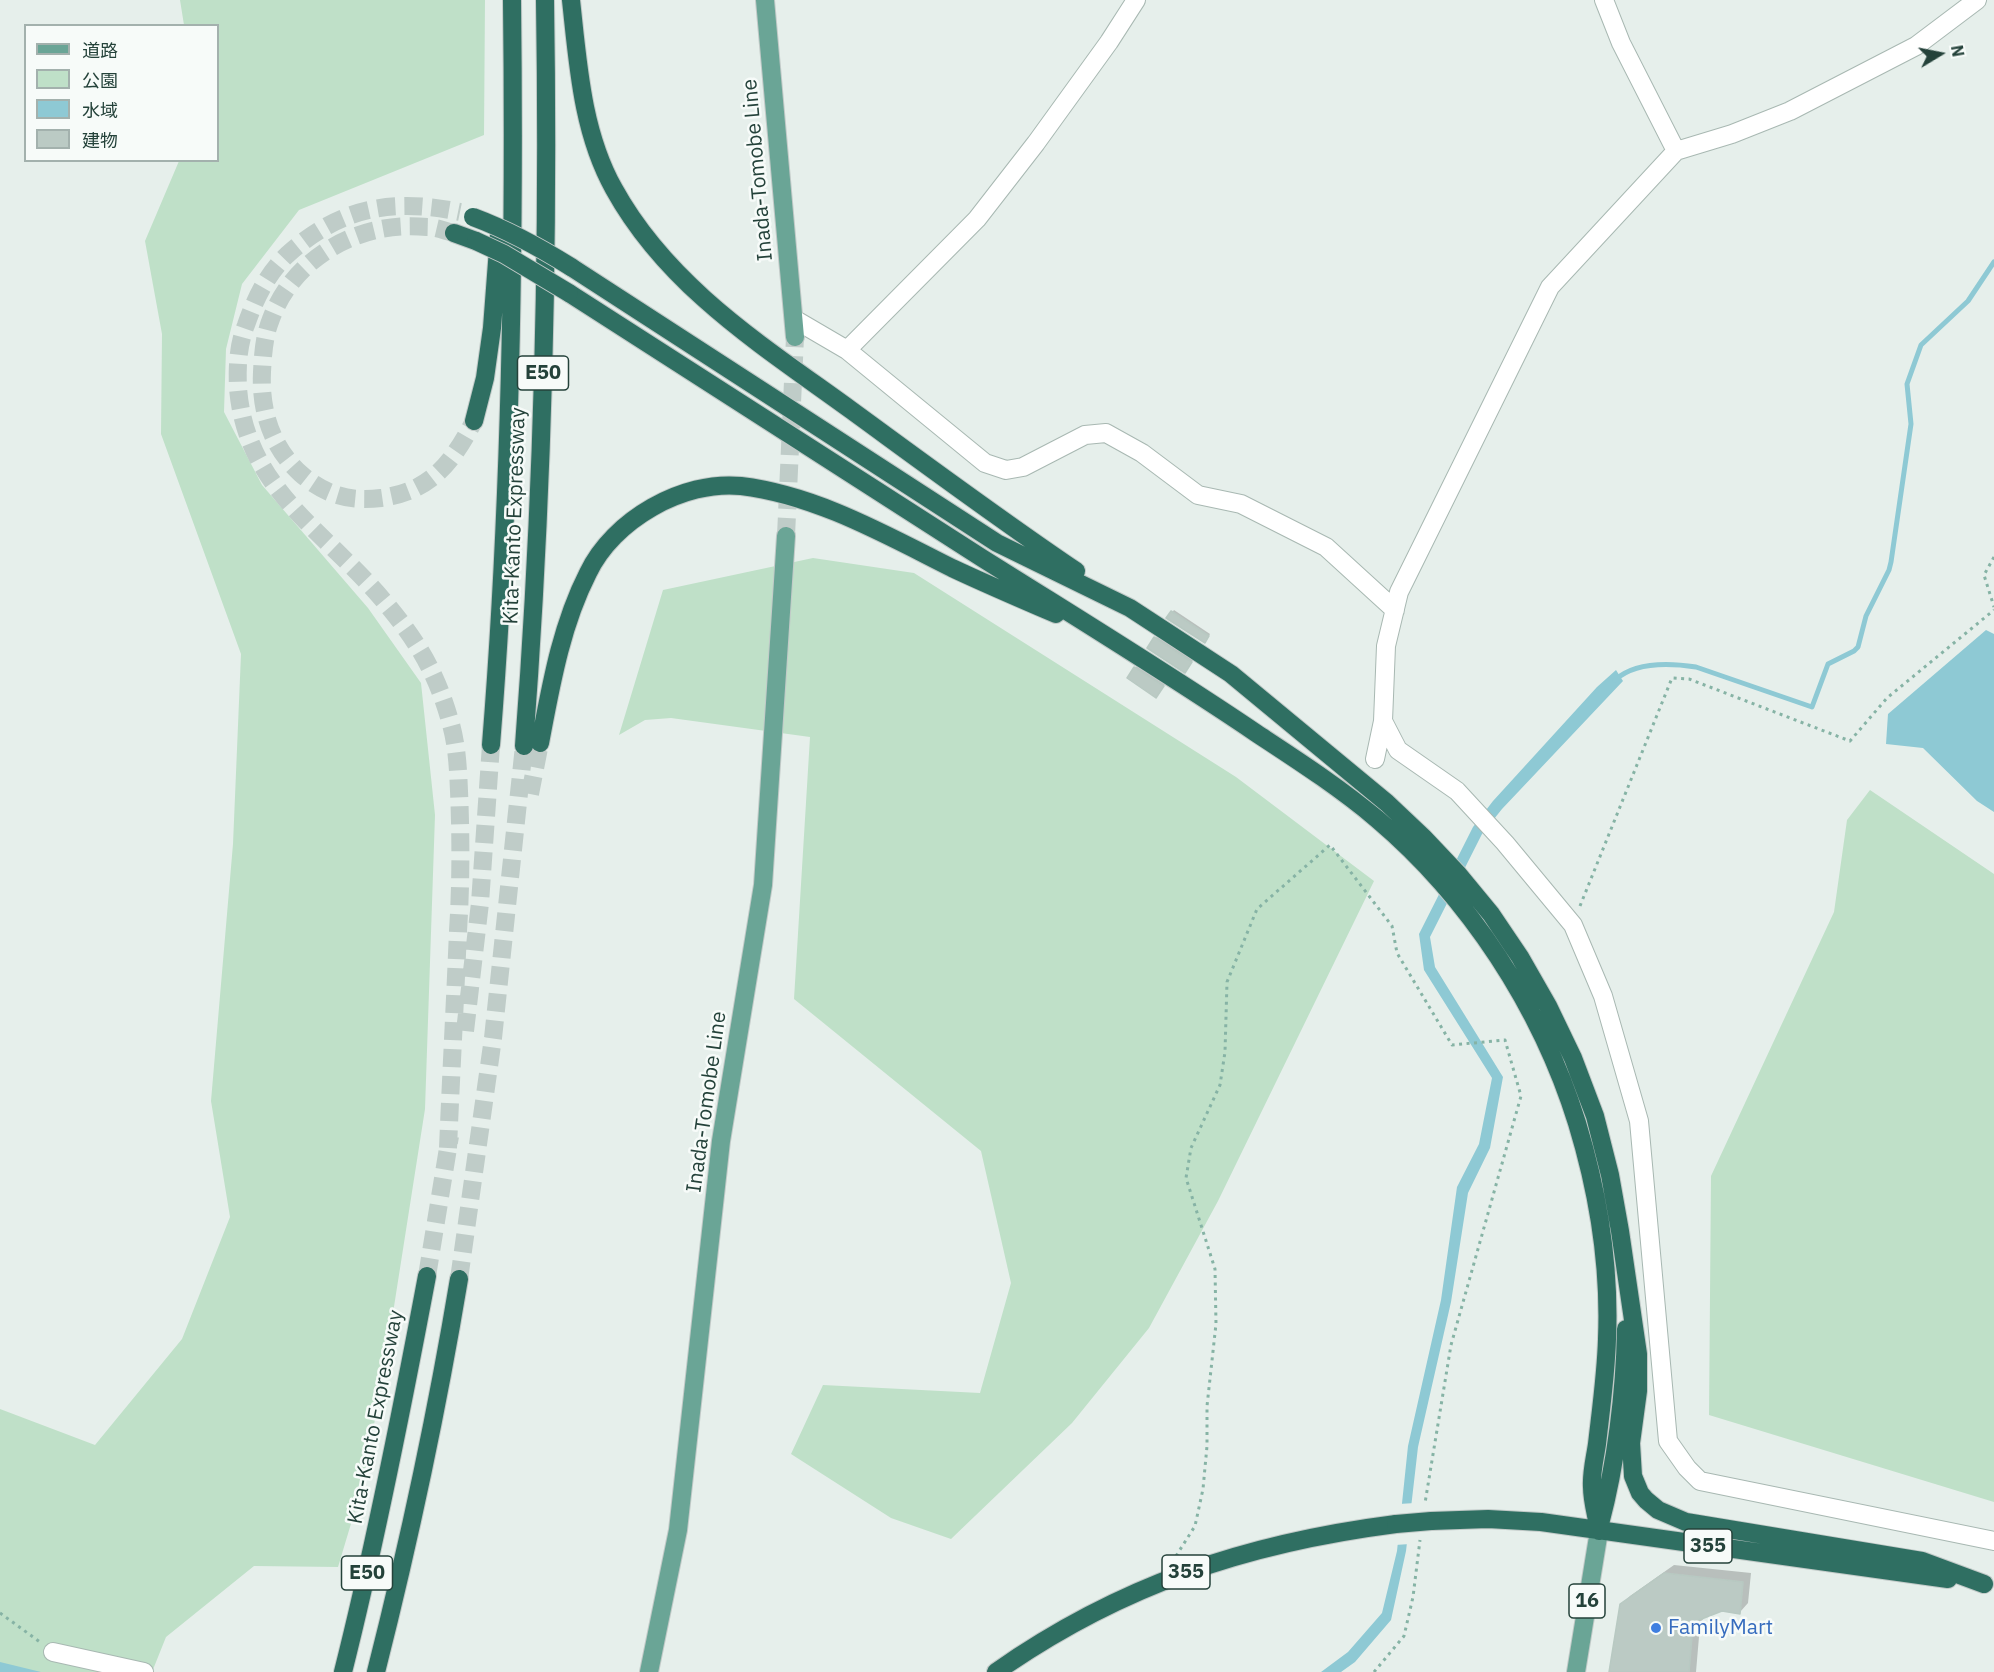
<!DOCTYPE html>
<meta charset="utf-8">
<style>
body{margin:0}
#map{position:relative;width:1994px;height:1672px;overflow:hidden;background:#e6efeb;font-family:"IBM Plex Sans","Noto Sans JP",sans-serif}
canvas{display:block}
.legend{position:absolute;left:24px;top:24px;width:195px;height:138px;box-sizing:border-box;background:#f7fbf9;border:2px solid #a3b1ad;margin:0;padding:8px 10px;list-style:none;font-size:18px;color:#24423a}
.legend li{display:flex;align-items:center;gap:12px;height:30px}
.legend b{width:30px;border:2px solid #a3b1ad}
.north{position:absolute;left:1910px;top:24px;width:60px;height:60px;-webkit-text-stroke:4px #f7fbf9;paint-order:stroke;rotate:80deg;font-size:16px;font-weight:700;line-height:24px;text-align:center;color:#24423a}
.north::after{content:'';display:block;margin:auto;width:21px;height:27px;background:#24423a;clip-path:polygon(50% 0,100% 100%,50% 72%,0 100%)}
</style>
<div id="map">
<canvas width="1994" height="1672"></canvas>
<ul class="legend">
<li><b style="height:8px;background:#6aa596"></b>道路</li>
<li><b style="height:16px;background:#bfe0c8"></b>公園</li>
<li><b style="height:16px;background:#8ec9d4"></b>水域</li>
<li><b style="height:16px;background:#bbcac4"></b>建物</li>
</ul>
<div class="north">N</div>
</div>
<script>
const g = document.querySelector('canvas').getContext('2d');
g.lineJoin = 'round';
function fill(path, color) { g.fillStyle = color; g.fill(path, 'evenodd'); }
function stroke(path, color, width, dash) { g.strokeStyle = color; g.lineWidth = width; g.lineCap = dash ? 'butt' : 'round'; g.setLineDash(dash || []); g.stroke(path); }
function write(font, color, halo, rows, align = 'center') {
  g.font = font + ' "IBM Plex Sans",sans-serif'; g.lineWidth = 5; g.setLineDash([]); g.textBaseline = 'middle'; g.strokeStyle = halo; g.fillStyle = color; for (const [text, x, y, turn = 0] of rows) {
    g.save(); g.translate(x, y); g.rotate((+turn || 0) * Math.PI / 180); g.textAlign = isNaN(turn) ? turn : align; if (halo) g.strokeText(text, 0, 0); g.fillText(text, 0, 0); g.restore();
  }
}
const green = new Path2D(`
 M180 0H485L484 135 299 210 242 284 226 349 224 412 262 485 368 608 421 683 435 815 425 1109 382 1383 362 1487 338 1567 254 1566 166 1637 152 1672H0V1409L95 1445 182 1339 230 1217 211 1101 233 844 241 654 161 434 162 334 145 241 179 161 218 160V26L184 25Z
 M813 558 914 573 1236 777 1374 881 1218 1201 1149 1328 1072 1423 951 1539 891 1518 791 1454 823 1385 980 1393 1011 1283 981 1151 794 999 810 737 671 718 645 720 619 735 663 590Z
 M1870 790 1994 874V1502L1709 1415 1711 1176 1834 912 1847 820Z`);
const water = new Path2D(`
 M1986 630 1994 634V812L1977 801 1923 748 1886 744 1888 714Z
 M1616 670 1623 681 1502 809 1482 834 1430 937 1435 967 1503 1077 1490 1148 1468 1193 1451 1302 1418 1447 1406 1551 1391 1620 1355 1662 1341 1672H1321L1348 1652 1382 1613 1397 1551 1408 1446 1441 1300 1457 1187 1479 1144 1492 1078 1424 970 1419 934 1473 827 1493 801 1597 687Z
 M0 1662 41 1672H0Z`);
const pier = new Path2D(`
 M1415 1503 1410 1544 1395 1545 1399 1504Z`);
const shadow = new Path2D(`
 M1174 610 1210 634 1206 640 1168 618Z
 M1157 637 1193 660 1187 669 1155 638Z
 M1137 666 1165 684 1158 695 1129 678Z
 M1674 1565 1751 1573 1748 1603 1740 1612 1722 1610 1704 1617 1700 1625 1696 1672H1611L1621 1605 1630 1596Z`);
const stream = new Path2D(`
 M1615 680C1636 661 1670 663 1696 667L1812 707 1828 664 1854 651 1858 647 1866 616 1889 570 1891 562 1911 424 1907 384 1921 345 1968 301 1994 262`);
const building = new Path2D(`
 M1171 611 1209 636 1205 643 1166 618Z
 M1154 637 1192 662 1185 673 1147 648Z
 M1134 667 1164 686 1156 698 1127 678Z
 M1664 1573 1743 1582 1740 1614 1722 1611 1699 1620 1692 1635 1689 1672H1609L1620 1604Z`);
const majorTunnel = new Path2D(`
 M786 536 795 337`);
const highwayTunnel = new Path2D(`
 M454 233C445 231 436 227 427 227 362 220 294 256 271 319 264 336 263 354 262 372 260 411 272 448 301 474 325 495 350 502 381 498 431 491 452 463 474 421
 M530 794 540 743
 M465 1031 480 903 491 745
 M448 1148C451 1076 455 1003 458 931 461 884 461 838 459 791 458 768 457 744 450 721 436 671 416 639 383 600 324 530 246 489 238 388 237 367 238 345 246 325 255 299 267 274 287 255 340 207 392 198 460 212
 M427 1276 450 1136
 M459 1279 493 1038 524 746`);
const path = new Path2D(`
 M1994 557 1984 575 1994 607
 M1580 906 1672 678 1689 679 1850 741 1887 698 1994 610
 M1176 1556 1195 1526 1203 1489 1207 1446V1406L1216 1324 1215 1269 1186 1178 1191 1148 1220 1085 1225 1052 1227 982 1257 909 1330 845 1392 926 1397 953 1452 1045 1505 1040 1521 1096 1451 1345 1425 1503
 M0 1613 40 1642
 M1374 1672 1404 1636 1413 1597 1420 1540`);
const minor = new Path2D(`
 M1604 0 1621 43 1676 151
 M794 319 847 350 985 463 1006 470 1023 467 1085 435 1106 433 1142 453 1198 495 1241 504 1326 547 1395 610
 M847 350 977 219 1036 143 1109 42 1136 0
 M1383 721 1398 750 1457 791 1505 843 1573 925 1603 996 1639 1121 1668 1441 1687 1468 1700 1481 1994 1541
 M1375 759 1383 721 1386 646 1399 592 1550 287 1676 151 1732 134 1790 111 1916 46 1977 0
 M53 1652 144 1672`);
const major = new Path2D(`
 M765 0 795 337
 M649 1672 678 1530 721 1141 763 885 786 536
 M1576 1672 1599 1531`);
const highway = new Path2D(`
 M571 0C578 64 582 132 614 189 668 287 763 346 851 410 925 464 999 519 1076 571
 M454 233 476 241
 M571 267 997 543 1130 608 1231 674 1387 803 1423 837 1458 874 1491 914 1520 957 1548 1006 1573 1058 1595 1116 1610 1175 1620 1231 1638 1354V1391L1631 1443 1633 1476 1640 1493 1646 1500 1658 1510 1686 1522 1922 1561 1984 1584
 M569 293C707 381 844 470 982 558 1074 616 1166 672 1256 733 1297 760 1339 787 1377 819 1469 897 1541 1007 1577 1123 1598 1192 1610 1267 1607 1339 1606 1374 1601 1409 1597 1444 1595 1458 1591 1473 1592 1487 1592 1502 1597 1517 1599 1531
 M474 421 485 378 492 328 499 236
 M540 743C551 685 561 626 588 573 613 520 683 480 741 486 816 495 886 535 952 568 986 584 1021 599 1056 614
 M491 745C511 497 515 249 512 0
 M524 746C543 498 549 249 545 0
 M1431 1521 1488 1519 1541 1522 1948 1579
 M1600 1524C1616 1464 1625 1392 1626 1329
 M343 1672C376 1541 402 1409 427 1276
 M376 1672C409 1542 437 1411 459 1279
 M996 1672C1120 1585 1247 1543 1396 1524`);
const highwayBridge = new Path2D(`
 M473 217C508 230 539 247 571 267
 M476 241 504 254 569 293
 M1396 1524 1431 1521`);
const markers = [
 [1656,1628,6,"#3f7fe0"]
];
const shields = [
 [543,373,51],
 [1708,1546,48],
 [1186,1572,48],
 [367,1573,51],
 [1587,1601,36]
];
const shieldNames = [
 ["E50",543,373],
 ["355",1708,1546],
 ["355",1186,1572],
 ["E50",367,1573],
 ["16",1587,1601]
];
const streetNames = [
 ["Inada-Tomobe Line",758,170,-95],
 ["Kita-Kanto Expressway",515,516,-88],
 ["Inada-Tomobe Line",707,1102,-82],
 ["Kita-Kanto Expressway",376,1417,-79]
];
const shopNames = [
 ["FamilyMart",1668,1628]
];
fill(green, '#bfe0c8');
fill(water, '#8ec9d4');
fill(pier, '#e6efeb');
fill(shadow, '#0003');
stroke(stream, '#8ec9d4', 5);
fill(building, '#bbcac4');
stroke(building, '#b8c9c2', 1.5);
stroke(majorTunnel, '#bfccc8', 18, [18, 9]);
stroke(highwayTunnel, '#bfccc8', 18, [18, 9]);
stroke(minor, '#a8b8b2', 20);
stroke(major, '#c2cac8', 20);
stroke(highway, '#c2cac8', 20);
stroke(path, '#86b3a5', 3, [3, 4.5]);
stroke(minor, '#fff', 18);
stroke(major, '#6aa596', 18);
stroke(highway, '#2f6f62', 18);
stroke(highwayBridge, '#c2cac8', 20, []);
stroke(highwayBridge, '#2f6f62', 18);
for (const [x, y, r, color] of markers) { const dot = new Path2D(); dot.arc(x, y, r, 0, 2 * Math.PI); g.fillStyle = color; g.fill(dot); stroke(dot, '#f7fbf9', 2); }
for (const [x, y, w] of shields) { const box = new Path2D(); box.roundRect(x - w / 2, y - 17, w, 34, 4.5); g.fillStyle = '#f7fbf9'; g.fill(box); stroke(box, '#24423a', 1.5); }
write('bold 20px', '#24423a', null, shieldNames);
write('21px', '#24423a', '#f7fbf9', streetNames);
write('21px', '#366cbe', '#f7fbf9', shopNames, 'left');
</script>
